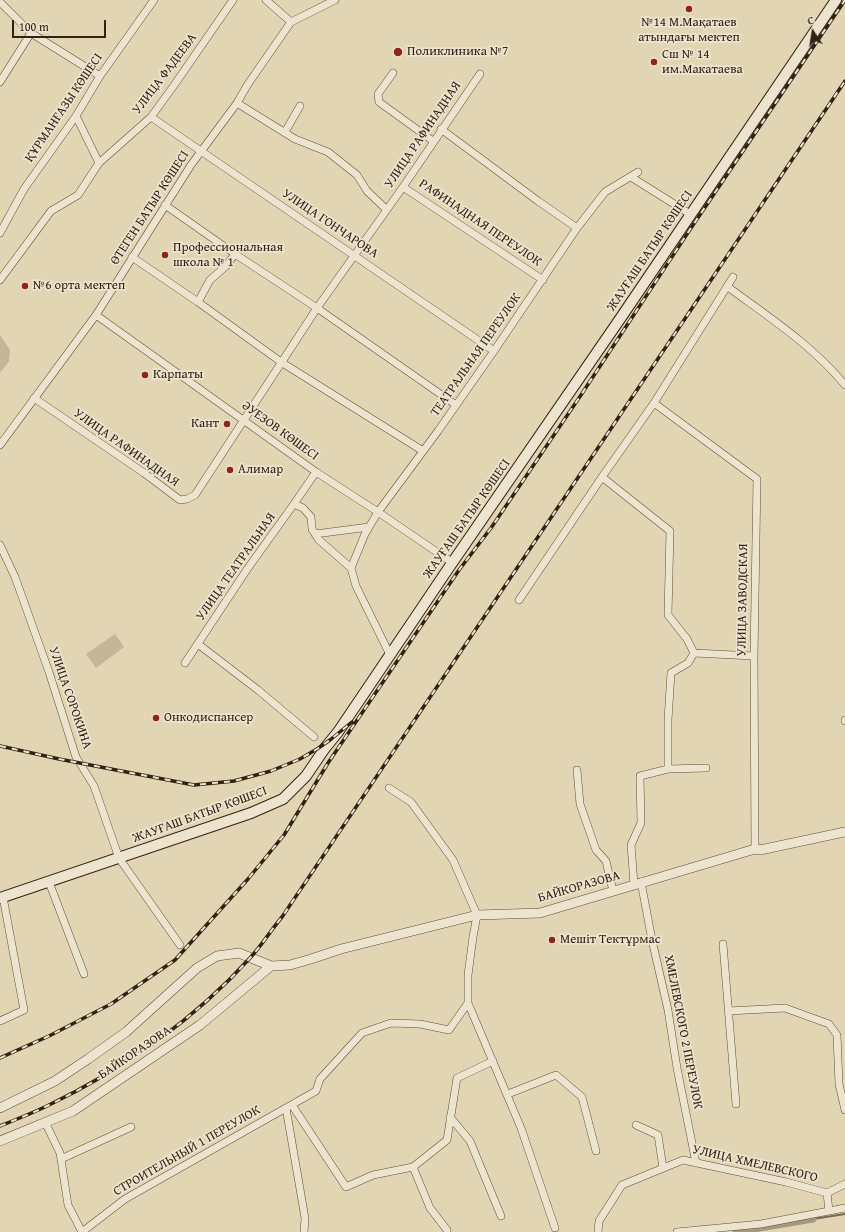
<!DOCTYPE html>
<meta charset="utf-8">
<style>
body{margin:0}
#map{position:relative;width:845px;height:1232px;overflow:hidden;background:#e2d5b3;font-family:"Gentium Book Plus",serif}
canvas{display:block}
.north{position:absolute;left:793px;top:12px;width:40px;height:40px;-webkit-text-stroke:3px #ece4ce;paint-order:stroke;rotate:348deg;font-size:11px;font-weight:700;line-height:16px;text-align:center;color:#332112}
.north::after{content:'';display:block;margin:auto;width:14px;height:18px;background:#332112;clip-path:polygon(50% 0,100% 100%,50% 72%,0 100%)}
.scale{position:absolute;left:12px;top:20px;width:94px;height:18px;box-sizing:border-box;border:2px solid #332112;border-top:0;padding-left:5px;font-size:12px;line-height:14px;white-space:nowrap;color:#332112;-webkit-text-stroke:3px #ece4ce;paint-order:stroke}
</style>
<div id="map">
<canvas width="845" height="1232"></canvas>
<div class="north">С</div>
<div class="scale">100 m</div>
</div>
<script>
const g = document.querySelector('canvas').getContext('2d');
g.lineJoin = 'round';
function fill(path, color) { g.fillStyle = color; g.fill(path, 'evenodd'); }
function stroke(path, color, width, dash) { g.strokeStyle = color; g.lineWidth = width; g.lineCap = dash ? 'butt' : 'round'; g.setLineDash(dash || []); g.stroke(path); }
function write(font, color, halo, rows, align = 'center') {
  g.font = font + ' "Gentium Book Plus",serif'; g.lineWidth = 3.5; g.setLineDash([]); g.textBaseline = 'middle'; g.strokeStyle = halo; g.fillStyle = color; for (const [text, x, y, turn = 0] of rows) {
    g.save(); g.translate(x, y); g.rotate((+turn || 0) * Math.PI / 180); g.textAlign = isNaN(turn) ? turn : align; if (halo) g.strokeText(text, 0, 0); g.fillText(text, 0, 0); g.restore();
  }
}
const green = new Path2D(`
 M0 335 10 350 9 361 0 373Z
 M115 634 124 647 96 668 86 654Z`);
const stream = new Path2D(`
 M813 1219 845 1214`);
const canal = new Path2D(`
 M736 1232 813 1219`);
const minor = new Path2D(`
 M266 0 291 22
 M0 2 31 33 100 76
 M393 73 378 94 379 102 433 141
 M0 82 31 33
 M237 103 295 139 328 152 357 175 367 191 386 209
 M76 116 99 163
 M151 117 494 351
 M441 129 538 201 577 228
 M285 132 300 106
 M631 177 690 214
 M403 187 543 280
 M165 205 235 254 317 308 456 405
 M0 233 24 189 76 116 100 76 154 0
 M132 257 198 302 281 362 423 451
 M0 280 51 211 78 195 99 163 151 117 175 84 233 0
 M728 287C770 318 812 345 845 385
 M198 302 210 280 226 266 235 254
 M96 315 316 472 378 512 453 563
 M34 398 144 473 180 500 187 499 195 495 317 308 403 187 480 74
 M654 403 757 479 754 656 755 849
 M0 445 96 315 191 165 237 103 248 84 291 22 335 0
 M602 477 670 531 668 615 687 639 694 653 688 663 671 673 668 720V769L640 776 641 823 631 845 634 884
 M294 504 303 508 311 517 312 529 319 540 351 568 356 586 390 655
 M315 534 369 527
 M0 545 15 577 49 672 76 757 94 786 119 858 180 945
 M351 568 365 534 378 512 438 431 494 351 577 228 605 192 638 172
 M519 600 602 477 654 403 733 277
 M198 644 258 690 314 737
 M694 653 754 656
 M185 663 248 568 294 504 316 472
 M845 720V721
 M668 769 706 768
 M577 770 580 804 596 850 606 861 613 891
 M389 788 411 802 453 860 477 915 473 937 468 975V1003L521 1128 555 1228
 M49 882 84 974
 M641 882 652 940 668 1010 677 1068 696 1163
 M723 944 736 1104
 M729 1011 785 1008 829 1024 837 1035 839 1084 845 1110
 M0 1021 24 1010 3 897
 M508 1094 556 1075 582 1097 596 1151
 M292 1105 346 1187 373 1175 413 1167 447 1140 457 1078 493 1061
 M286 1108 305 1218 304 1232
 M450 1117 470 1141 501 1216
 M45 1122 60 1153 68 1205 82 1232
 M636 1125 658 1135 663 1168
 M61 1159 131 1127
 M413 1167 430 1208 447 1230
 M827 1193 845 1184
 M82 1232 125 1199 316 1091 320 1079 362 1033 391 1023 420 1024 449 1030 468 1003
 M598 1232 599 1221 622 1185 683 1160 786 1182 827 1193 829 1211
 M677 1232 761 1224 845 1208`);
const tertiary = new Path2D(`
 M0 1108 55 1081 88 1059 126 1032 197 968 217 956 239 953 271 966 290 965 311 959 341 949 477 915 540 913 755 849 760 850 845 832
 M0 1141 73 1111 200 1025 271 966`);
const secondary = new Path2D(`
 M0 898 251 813 283 799 306 776 325 748 338 732 450 566 622 316 836 0`);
const rail = new Path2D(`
 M0 746 59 759 194 785 234 781 271 771 300 759 317 749 330 740 352 722
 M0 1058 49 1036 111 1004 175 960 248 879 284 835 328 763 459 570 491 528 581 395 689 231 845 0
 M0 1126C15 1120 30 1114 45 1107 122 1070 193 1021 250 958 262 945 271 930 282 917L845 81`);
const markers = [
 [689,9,4,"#8f2418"],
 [398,52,5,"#8f2418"],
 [654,62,4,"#8f2418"],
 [165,255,4,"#8f2418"],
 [25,286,4,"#8f2418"],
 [145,375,4,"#8f2418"],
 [227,424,4,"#8f2418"],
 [230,470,4,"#8f2418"],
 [156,718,4,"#8f2418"],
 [552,940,4,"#8f2418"]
];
const poiNames = [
 ["№14 М.Мақатаев",689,23,"center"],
 ["атындағы мектеп",689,38,"center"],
 ["Поликлиника №7",407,52],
 ["Сш № 14",662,55],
 ["им.Макатаева",662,70],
 ["Профессиональная",173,248],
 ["школа № 1",173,263],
 ["№6 орта мектеп",33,286],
 ["Карпаты",153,375],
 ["Кант",219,424,"right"],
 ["Алимар",238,470],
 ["Онкодиспансер",164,718],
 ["Мешіт Тектұрмас",560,940]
];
const streetNames = [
 ["УЛИЦА ФАДЕЕВА",165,74,-53],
 ["ҚҰРМАНҒАЗЫ КӨШЕСІ",64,108,-56],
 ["УЛИЦА РАФИНАДНАЯ",423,135,-56],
 ["ӨТЕГЕН БАТЫР КӨШЕСІ",150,208,-57],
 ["РАФИНАДНАЯ ПЕРЕУЛОК",480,223,34],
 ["УЛИЦА ГОНЧАРОВА",330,224,34],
 ["ЖАУҒАШ БАТЫР КӨШЕСІ",650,251,-56],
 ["ТЕАТРАЛЬНАЯ ПЕРЕУЛОК",476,355,-55],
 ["ӘУЕЗОВ КӨШЕСІ",280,431,36],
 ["УЛИЦА РАФИНАДНАЯ",126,448,35],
 ["ЖАУҒАШ БАТЫР КӨШЕСІ",467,519,-55],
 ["УЛИЦА ТЕАТРАЛЬНАЯ",236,567,-55],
 ["УЛИЦА ЗАВОДСКАЯ",743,600,-89],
 ["УЛИЦА СОРОКИНА",70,698,71],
 ["ЖАУҒАШ БАТЫР КӨШЕСІ",200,815,-20],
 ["БАЙКОРАЗОВА",579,887,-16],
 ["ХМЕЛЕВСКОГО 2 ПЕРЕУЛОК",683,1032,79],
 ["БАЙКОРАЗОВА",135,1053,-34],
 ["СТРОИТЕЛЬНЫЙ 1 ПЕРЕУЛОК",187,1151,-30],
 ["УЛИЦА ХМЕЛЕВСКОГО",755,1164,13]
];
fill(green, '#c4b698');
stroke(stream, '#786852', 2);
stroke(canal, '#a6987c', 7);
stroke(minor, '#5f4e3a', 8);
stroke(tertiary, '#5f4e3a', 10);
stroke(secondary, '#332112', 12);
stroke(minor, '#ece4ce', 7);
stroke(tertiary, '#ece4ce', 9);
stroke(secondary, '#ece4ce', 10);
stroke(rail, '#332112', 3.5);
stroke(rail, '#ece4ce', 2, [6]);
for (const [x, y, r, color] of markers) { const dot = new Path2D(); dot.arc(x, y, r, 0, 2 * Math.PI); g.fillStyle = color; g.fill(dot); stroke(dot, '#ece4ce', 1.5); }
write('13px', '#332112', '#ece4ce', poiNames, 'left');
write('13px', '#332112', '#ece4ce', streetNames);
</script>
